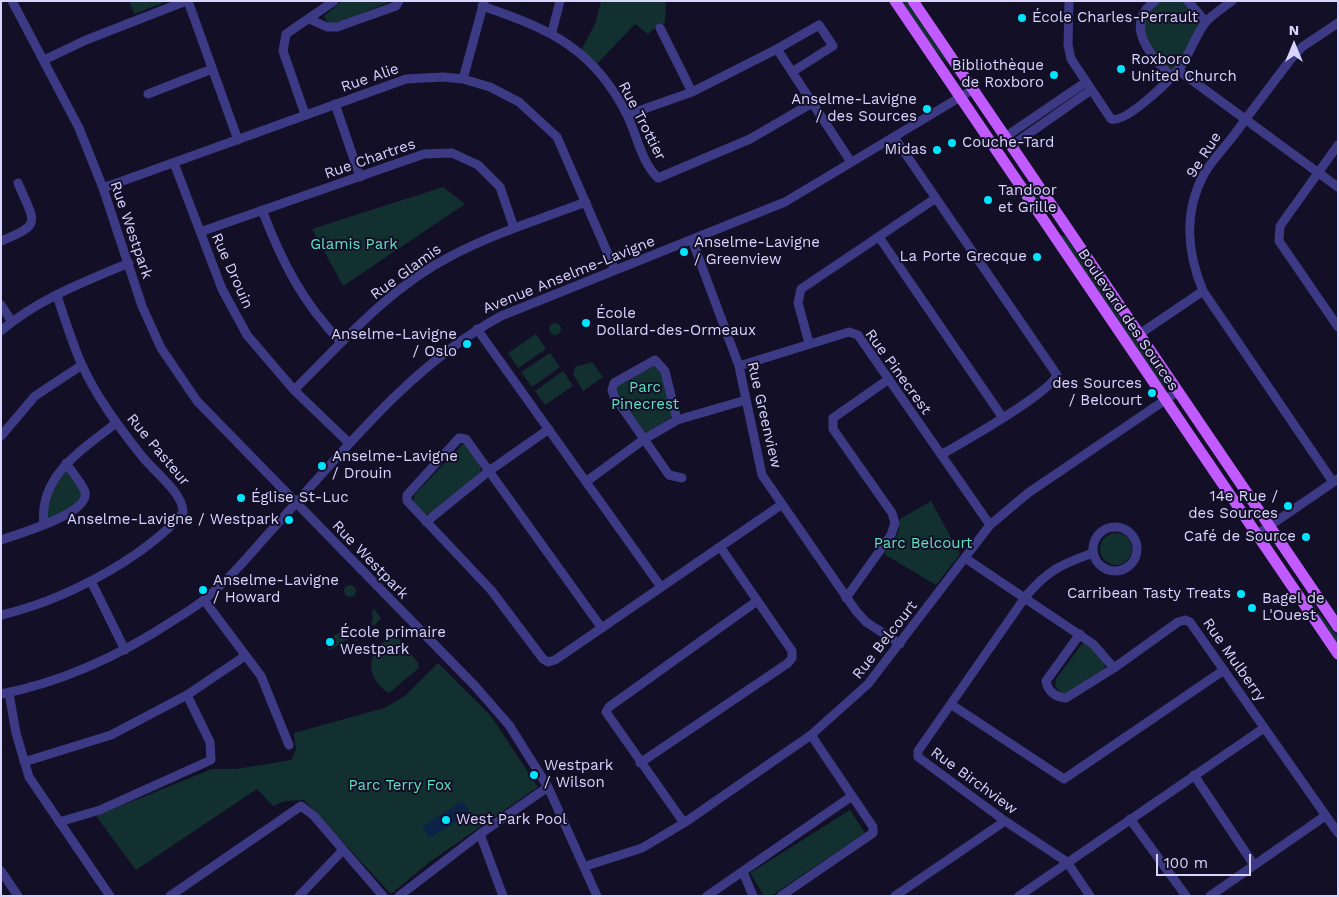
<!DOCTYPE html>
<meta charset="utf-8">
<style>
body{margin:0}
#map{position:relative;width:1339px;height:897px;overflow:hidden;background:#130f26;font-family:"Work Sans",sans-serif}
canvas{display:block}
.frame{position:absolute;inset:0;border:2px solid #d9d4ff;pointer-events:none}
.north{position:absolute;left:1269px;top:20px;width:50px;height:50px;-webkit-text-stroke:4px #130f26;paint-order:stroke;rotate:0deg;font-size:14px;font-weight:700;line-height:20px;text-align:center;color:#d9d4ff}
.north::after{content:'';display:block;margin:auto;width:18px;height:22px;background:#d9d4ff;clip-path:polygon(50% 0,100% 100%,50% 72%,0 100%)}
.scale{position:absolute;left:1156px;top:854px;width:95px;height:22px;box-sizing:border-box;border:2px solid #d9d4ff;border-top:0;padding-left:6px;font-size:15px;line-height:18px;white-space:nowrap;color:#d9d4ff;-webkit-text-stroke:4px #130f26;paint-order:stroke}
</style>
<div id="map">
<canvas width="1339" height="897"></canvas>
<div class="frame"></div>
<div class="north">N</div>
<div class="scale">100 m</div>
</div>
<script>
const g = document.querySelector('canvas').getContext('2d');
g.lineJoin = 'round';
function fill(path, color) { g.fillStyle = color; g.fill(path, 'evenodd'); }
function stroke(path, color, width, dash) { g.strokeStyle = color; g.lineWidth = width; g.lineCap = dash ? 'butt' : 'round'; g.setLineDash(dash || []); g.stroke(path); }
function write(font, color, halo, rows, align = 'center') {
  g.font = font + ' "Work Sans",sans-serif'; g.lineWidth = 4; g.setLineDash([]); g.textBaseline = 'middle'; g.strokeStyle = halo; g.fillStyle = color; for (const [text, x, y, turn = 0] of rows) {
    g.save(); g.translate(x, y); g.rotate((+turn || 0) * Math.PI / 180); g.textAlign = isNaN(turn) ? turn : align; if (halo) g.strokeText(text, 0, 0); g.fillText(text, 0, 0); g.restore();
  }
}
const green = new Path2D(`
 M129 1H168L134 14Z
 M342 1H392L337 23 328 24 324 16Z
 M601 1H666L665 23 657 26 648 34 635 24 596 65 581 50 595 24Z
 M902 1H906L950 66 933 48Z
 M1153 1H1189L1206 22 1172 77 1145 41 1141 15Z
 M1015 168 1050 214 1040 207Z
 M443 187 465 204 343 286 312 229Z
 M1059 235 1065 236 1166 385 1162 388Z
 M549 329a6 6 0 1 1 12 0a6 6 0 1 1-12 0Z
 M536 334 546 349 518 368 508 353Z
 M550 353 560 367 532 387 521 372Z
 M592 362 603 377 583 391 573 374 575 367Z
 M652 364 662 373 674 415 645 435 615 390 617 385Z
 M563 371 573 386 545 405 535 391Z
 M463 444C471 447 481 463 481 472L431 513 423 515 413 503 414 495Z
 M66 467 82 494 75 506 46 521V502Z
 M931 501 960 554 936 585 884 554 898 534 900 519Z
 M1100 549a16 16 0 1 1 32 0a16 16 0 1 1-32 0Z
 M344 591a6 6 0 1 1 12 0a6 6 0 1 1-12 0Z
 M1307 598 1338 637V645L1306 599Z
 M374 609 381 618 374 626 371 623 373 619 372 612Z
 M342 631 348 639 330 650 324 642Z
 M397 636 418 663 419 668 389 693C362 678 367 643 397 636Z
 M1086 643 1104 662 1105 668 1067 694 1061 693 1055 686 1056 679 1081 645Z
 M438 663 491 716 538 787 431 861 391 894 304 800 285 801 273 806 257 789 136 870 96 816 212 769H236L291 760 296 750 294 733 384 708 405 696Z
 M850 810 865 833 771 896H764L750 873Z`);
const water = new Path2D(`
 M462 801 470 813 430 838 422 827Z`);
const minor = new Path2D(`
 M12 1 79 128 103 188 142 306 161 348 197 401 474 685 509 725 548 787 597 896
 M188 1 238 140
 M1069 1 1068 45 1071 59 1111 119C1125 124 1168 82 1178 70 1189 57 1194 38 1205 23 1211 15 1223 8 1232 1
 M1155 1C1123 24 1150 56 1172 77
 M1188 1 1206 22
 M482 6C550 29 595 49 628 117 637 136 642 163 658 178L750 139 812 103
 M309 19 327 27H337L396 6 399 1
 M660 28 692 92
 M552 32 560 1
 M777 49 851 162
 M44 60 86 40 186 1
 M1178 70 1338 187
 M463 79 484 2
 M148 94 212 69
 M335 104 360 177
 M305 114 283 51 286 34 334 1
 M627 115 692 92 777 49 819 25 833 46 792 72
 M894 137 1057 375C1049 394 963 442 941 455
 M1005 137 1086 82
 M1338 145 1280 226 1279 241 1338 327
 M1011 146 1091 90
 M174 163 222 289 247 335 294 390 348 442
 M103 188 406 79 443 77 463 79 490 87 519 102 557 137 615 270
 M262 210C282 262 302 302 341 342
 M200 232 424 154 452 153 478 165 500 187 514 228
 M879 237 1003 418
 M692 240 739 366 762 475 856 611 866 622 900 644
 M1 241C44 224 34 222 18 183
 M1 305 12 322
 M477 329 661 587
 M1 331C36 300 86 281 129 263
 M1138 335 1203 291
 M809 343 798 303 801 289 936 198
 M739 366 849 332 858 335 990 525
 M294 390C342 343 388 289 449 257 492 234 540 219 586 202
 M677 420 665 371 655 360 614 383 612 390 614 396 669 475 682 478
 M1 436 35 396 82 365
 M587 481 643 440 677 420 746 400
 M1333 482 1203 291C1187 252 1183 213 1204 174 1212 160 1224 148 1234 135 1253 109 1272 84 1291 59L1302 47 1338 23
 M426 522 489 471 549 429
 M44 525C38 476 82 450 116 423
 M1093 549a22 22 0 1 1 44 0a22 22 0 1 1-44 0Z
 M1256 535 1338 479
 M1 540C17 534 90 514 85 492 82 483 71 471 66 463
 M965 558 1093 644 1114 668
 M91 581 125 650
 M846 598 891 535 895 523 892 513 833 429V418L889 379
 M204 600 261 676 289 745
 M1 615C62 601 142 560 183 513 184 493 153 471 141 455 119 427 97 398 82 365 72 343 65 319 57 296
 M601 627 466 439 459 438 407 495V501L491 590 543 659 548 662 555 660 781 505
 M1080 634 1046 681C1048 692 1055 697 1066 698L1114 668 1178 622 1185 620 1190 622 1338 833
 M9 693 16 733 29 777 110 896
 M1 694C63 682 121 655 174 620 184 614 195 607 205 599 228 580 248 557 268 534 340 456 406 368 501 316L785 202 972 90
 M952 705 1064 779 1224 670
 M24 762 111 735 187 695 245 656
 M640 763 788 663 792 658V651L721 548
 M1194 775 1254 865
 M1130 819 1186 896
 M59 822 100 810 211 760 210 742 187 695
 M684 823 606 712 609 707 757 601
 M480 834 503 896
 M586 866 642 848 684 823 811 735 868 684 990 525 1028 493 1177 392
 M1 871 18 896
 M743 872 753 896
 M170 896 301 806 314 816 383 896
 M299 896 343 850
 M399 896 480 834 548 787
 M707 896 852 796
 M781 896 873 833V827L811 735
 M895 896 1005 821
 M1019 896 1264 728
 M1090 896 1067 862 1005 821 918 757V751L1026 596C1048 570 1062 564 1093 553
 M1210 896 1325 816`);
const major = new Path2D(`
 M895 1 1338 654
 M913 1 1338 627`);
const markers = [
 [1022,18,5,"#00e5ff"],
 [1121,69,5,"#00e5ff"],
 [1054,75,5,"#00e5ff"],
 [927,109,5,"#00e5ff"],
 [952,143,5,"#00e5ff"],
 [937,150,5,"#00e5ff"],
 [988,200,5,"#00e5ff"],
 [684,252,5,"#00e5ff"],
 [1037,257,5,"#00e5ff"],
 [586,323,5,"#00e5ff"],
 [467,344,5,"#00e5ff"],
 [1152,393,5,"#00e5ff"],
 [322,466,5,"#00e5ff"],
 [241,498,5,"#00e5ff"],
 [1288,506,5,"#00e5ff"],
 [289,520,5,"#00e5ff"],
 [1306,537,5,"#00e5ff"],
 [203,590,5,"#00e5ff"],
 [1241,594,5,"#00e5ff"],
 [1252,608,5,"#00e5ff"],
 [330,642,5,"#00e5ff"],
 [534,775,5,"#00e5ff"],
 [446,820,5,"#00e5ff"]
];
const poiNames = [
 ["École Charles-Perrault",1032,18],
 ["Roxboro",1131,60],
 ["United Church",1131,77],
 ["Bibliothèque",1044,66,"right"],
 ["de Roxboro",1044,83,"right"],
 ["Anselme-Lavigne",917,100,"right"],
 ["/ des Sources",917,117,"right"],
 ["Couche-Tard",962,143],
 ["Midas",927,150,"right"],
 ["Tandoor",998,191],
 ["et Grille",998,208],
 ["Anselme-Lavigne",694,243],
 ["/ Greenview",694,260],
 ["La Porte Grecque",1027,257,"right"],
 ["École",596,314],
 ["Dollard-des-Ormeaux",596,331],
 ["Anselme-Lavigne",457,335,"right"],
 ["/ Oslo",457,352,"right"],
 ["des Sources",1142,384,"right"],
 ["/ Belcourt",1142,401,"right"],
 ["Anselme-Lavigne",332,457],
 ["/ Drouin",332,474],
 ["14e Rue /",1278,497,"right"],
 ["des Sources",1278,514,"right"],
 ["Église St-Luc",251,498],
 ["Anselme-Lavigne / Westpark",279,520,"right"],
 ["Café de Source",1296,537,"right"],
 ["Anselme-Lavigne",213,581],
 ["/ Howard",213,598],
 ["Carribean Tasty Treats",1231,594,"right"],
 ["Bagel de",1262,599],
 ["L'Ouest",1262,616],
 ["École primaire",340,633],
 ["Westpark",340,650],
 ["Westpark",544,766],
 ["/ Wilson",544,783],
 ["West Park Pool",456,820]
];
const streetNames = [
 ["Rue Alie",370,78,-19],
 ["Rue Trottier",642,121,63],
 ["9e Rue",1204,155,-57],
 ["Rue Chartres",370,159,-19],
 ["Rue Westpark",131,230,71],
 ["Rue Drouin",232,271,66],
 ["Rue Glamis",406,272,-36],
 ["Avenue Anselme-Lavigne",569,275,-22],
 ["Boulevard des Sources",1128,320,56],
 ["Rue Pinecrest",898,372,54],
 ["Rue Greenview",764,415,77],
 ["Rue Pasteur",158,450,50],
 ["Rue Westpark",370,560,46],
 ["Rue Belcourt",885,640,-52],
 ["Rue Mulberry",1234,660,55],
 ["Rue Birchview",974,781,36]
];
const parkNames = [
 ["Glamis Park",354,245],
 ["Parc",645,388],
 ["Pinecrest",645,405],
 ["Parc Belcourt",923,544],
 ["Parc Terry Fox",400,786]
];
fill(green, '#12302f');
fill(water, '#0c2248');
stroke(minor, '#3d3a85', 9);
stroke(major, '#c25bff', 11);
for (const [x, y, r, color] of markers) { const dot = new Path2D(); dot.arc(x, y, r, 0, 2 * Math.PI); g.fillStyle = color; g.fill(dot); stroke(dot, '#130f26', 2); }
write('15px', '#d9d4ff', '#130f26', poiNames, 'left');
write('15px', '#d9d4ff', '#130f26', streetNames);
write('15px', '#5fe0c0', '#130f26', parkNames);
</script>
